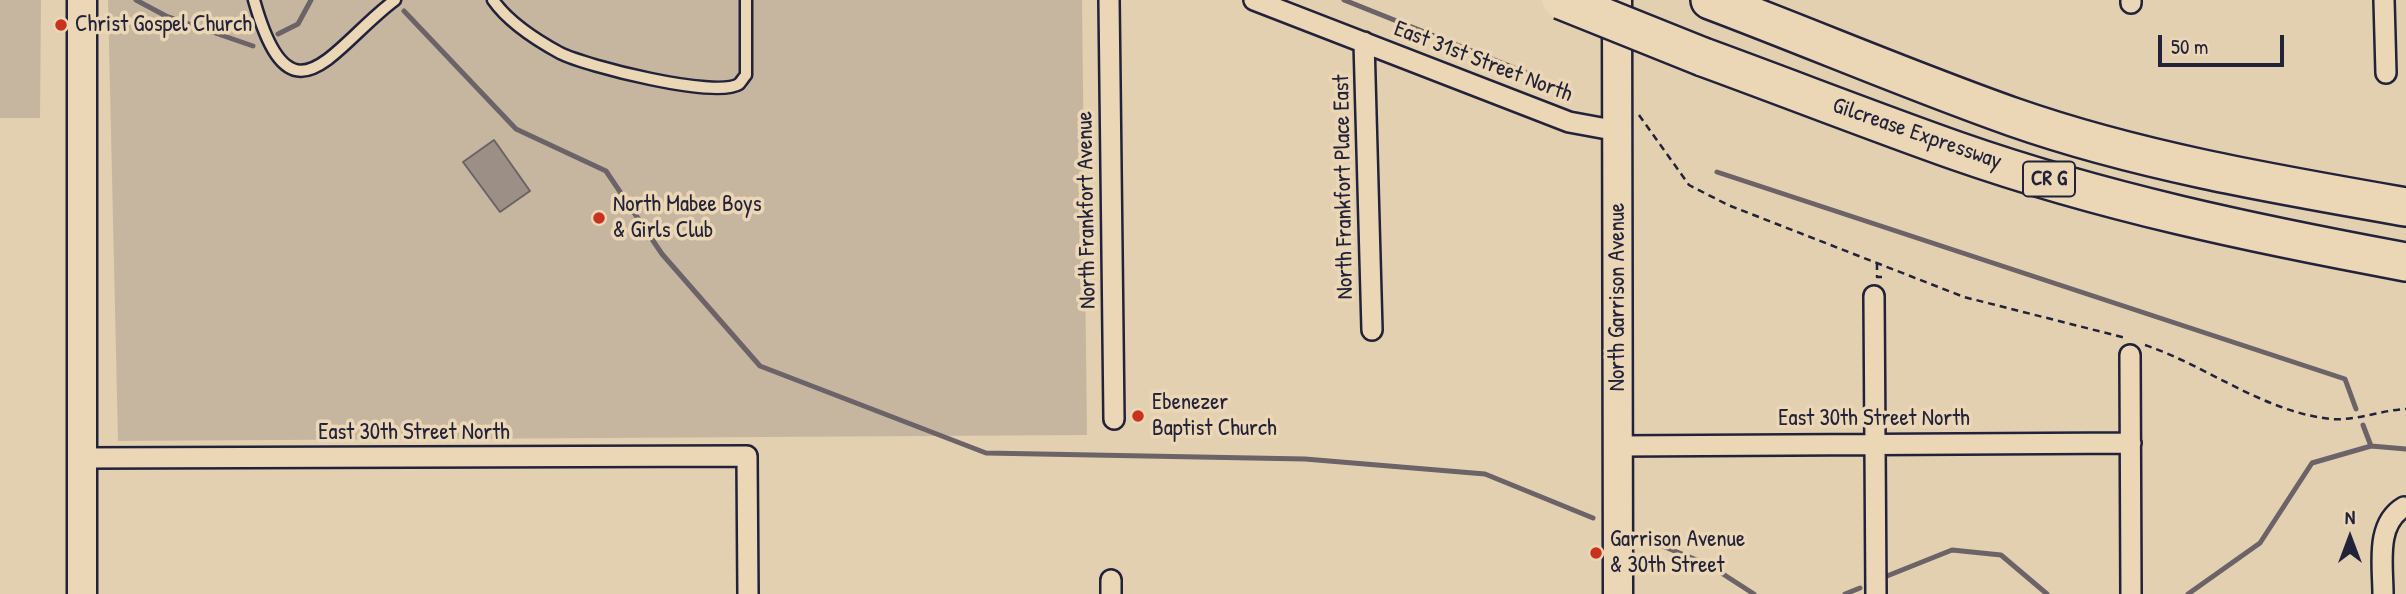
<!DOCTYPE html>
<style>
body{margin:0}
#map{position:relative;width:2406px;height:594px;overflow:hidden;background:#e3d0b0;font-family:"Patrick Hand",sans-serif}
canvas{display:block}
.north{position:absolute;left:2315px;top:503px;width:70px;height:70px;-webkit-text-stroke:5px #ebd7b5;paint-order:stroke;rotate:0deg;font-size:19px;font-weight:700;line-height:28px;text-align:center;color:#22223b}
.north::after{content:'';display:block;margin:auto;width:24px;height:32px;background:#22223b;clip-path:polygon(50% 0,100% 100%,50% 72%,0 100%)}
.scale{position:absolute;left:2158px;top:35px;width:126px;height:32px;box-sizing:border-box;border:4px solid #22223b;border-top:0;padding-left:9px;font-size:21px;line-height:24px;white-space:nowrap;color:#22223b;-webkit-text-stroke:5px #ebd7b5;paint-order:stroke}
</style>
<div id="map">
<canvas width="2406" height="594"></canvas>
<div class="north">N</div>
<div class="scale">50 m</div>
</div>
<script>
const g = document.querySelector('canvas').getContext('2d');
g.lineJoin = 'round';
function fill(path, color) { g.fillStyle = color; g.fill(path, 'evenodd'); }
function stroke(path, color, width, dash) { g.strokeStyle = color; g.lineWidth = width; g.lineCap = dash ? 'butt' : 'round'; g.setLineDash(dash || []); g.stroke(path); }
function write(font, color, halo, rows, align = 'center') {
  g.font = font + ' "Patrick Hand",sans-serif'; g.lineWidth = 7; g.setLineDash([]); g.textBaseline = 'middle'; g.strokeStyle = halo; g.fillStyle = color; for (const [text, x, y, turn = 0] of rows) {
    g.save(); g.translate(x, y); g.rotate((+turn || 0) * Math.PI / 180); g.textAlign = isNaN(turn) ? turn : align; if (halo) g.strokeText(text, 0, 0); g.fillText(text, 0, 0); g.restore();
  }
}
const green = new Path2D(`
 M0 0H41L40 118H0Z
 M108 0H1082L1087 435 118 441Z`);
const water = new Path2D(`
 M494 140 530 191 500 212 463 162Z`);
const stream = new Path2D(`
 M136 0 166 16 253 46
 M1344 0 1532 75
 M404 11 516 129 606 171 662 254 760 366 986 453 1305 459 1485 474 1593 518
 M278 34 298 24 311 0
 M1717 172 2345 379 2356 409
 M2363 425 2371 446 2406 449
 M1633 534 1709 565 1754 594
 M1887 576 1952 550 2001 555 2047 594
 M1845 594 1860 588
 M2188 594 2260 543 2312 463 2371 446`);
const path = new Path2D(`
 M1639 115 1689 185 1728 205 1964 297 2126 338
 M1877 263V277H1882L1883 281
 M2145 345C2207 366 2264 412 2331 419 2357 421 2381 410 2406 409`);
const lane = new Path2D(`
 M254 0C291 133 333 46 395 0
 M493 0C509 23 536 40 560 53 586 66 716 99 739 84 740 83 745 76 746 75V0`);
const street = new Path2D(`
 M1109 0 1114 419
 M1254 0 1569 122 1618 131
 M2131 0V3
 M2384 0 2386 73
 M1364 42 1372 330
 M1874 296 1876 594
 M2130 355 2131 594
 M1618 446 2131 443
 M81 458 747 456 748 594
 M1111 594V580
 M2383 594C2383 565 2375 524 2404 507`);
const secondary = new Path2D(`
 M1617 0 1618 594
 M82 594V0`);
const highway = new Path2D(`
 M1710 0C1811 38 1911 81 2013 117 2139 161 2274 184 2406 207
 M1703 57C1788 88 1872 121 1957 151 2103 202 2255 234 2406 262`);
const highwayBridge = new Path2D(`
 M1561 0 1703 57`);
const markers = [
 [61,25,7,"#c8321e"],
 [599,218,7,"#c8321e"],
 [1138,416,7,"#c8321e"],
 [1596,553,7,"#c8321e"]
];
const shields = [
 [2049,179,52]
];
const shieldNames = [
 ["CR G",2049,179]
];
const poiNames = [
 ["Christ Gospel Church",75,25],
 ["North Mabee Boys",613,205],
 ["& Girls Club",613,231],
 ["Ebenezer",1152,403],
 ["Baptist Church",1152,429],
 ["Garrison Avenue",1610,540],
 ["& 30th Street",1610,566]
];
const streetNames = [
 ["East 31st Street North",1483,62,21],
 ["Gilcrease Expressway",1917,134,19],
 ["North Frankfort Place East",1344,187,-91],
 ["North Frankfort Avenue",1087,210,-91],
 ["North Garrison Avenue",1618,297,-90],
 ["East 30th Street North",1874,419],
 ["East 30th Street North",414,433]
];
fill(green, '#c7b69f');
fill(water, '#9c8f85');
stroke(water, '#6b6367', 2);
stroke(stream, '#6b6367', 5);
stroke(lane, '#22223b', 15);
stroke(street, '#22223b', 24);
stroke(secondary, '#22223b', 33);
stroke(highway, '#22223b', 42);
stroke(path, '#22223b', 2.5, [7, 5]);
stroke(lane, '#ebd7b5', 10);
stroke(street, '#ebd7b5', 19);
stroke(secondary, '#ebd7b5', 28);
stroke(highway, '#ebd7b5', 37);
stroke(highwayBridge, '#22223b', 42, []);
stroke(highwayBridge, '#ebd7b5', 37);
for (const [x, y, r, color] of markers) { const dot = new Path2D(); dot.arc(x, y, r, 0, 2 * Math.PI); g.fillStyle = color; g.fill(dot); stroke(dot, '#ebd7b5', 2.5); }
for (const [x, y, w] of shields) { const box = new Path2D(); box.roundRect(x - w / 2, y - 17.5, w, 35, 5); g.fillStyle = '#ebd7b5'; g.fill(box); stroke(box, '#22223b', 2); }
write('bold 21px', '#22223b', null, shieldNames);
write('23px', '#22223b', '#ebd7b5', poiNames, 'left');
write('23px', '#22223b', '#ebd7b5', streetNames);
</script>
